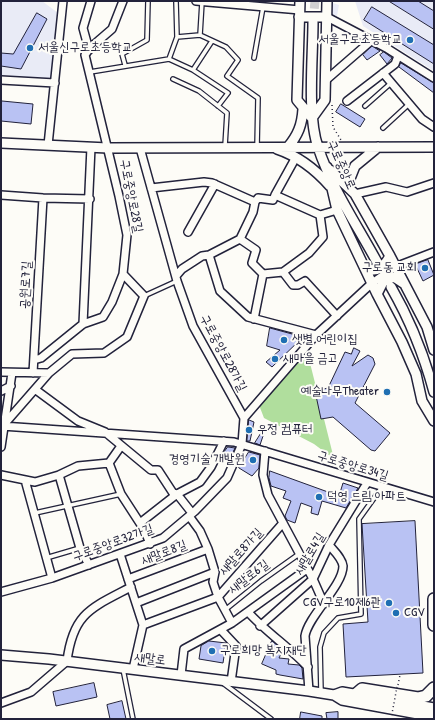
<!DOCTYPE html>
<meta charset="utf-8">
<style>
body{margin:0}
#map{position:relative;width:435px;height:720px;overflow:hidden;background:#fdfcf7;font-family:"Patrick Hand",sans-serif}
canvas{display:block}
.frame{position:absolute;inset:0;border:2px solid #22223b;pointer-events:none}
</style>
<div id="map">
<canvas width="435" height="720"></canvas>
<div class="frame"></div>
</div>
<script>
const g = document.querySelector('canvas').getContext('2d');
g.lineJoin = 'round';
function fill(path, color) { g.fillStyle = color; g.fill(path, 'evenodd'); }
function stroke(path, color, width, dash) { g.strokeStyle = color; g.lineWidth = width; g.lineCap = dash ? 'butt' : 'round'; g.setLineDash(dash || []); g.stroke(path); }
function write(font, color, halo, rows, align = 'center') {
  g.font = font + ' "Patrick Hand","Poor Story",sans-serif'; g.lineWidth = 4; g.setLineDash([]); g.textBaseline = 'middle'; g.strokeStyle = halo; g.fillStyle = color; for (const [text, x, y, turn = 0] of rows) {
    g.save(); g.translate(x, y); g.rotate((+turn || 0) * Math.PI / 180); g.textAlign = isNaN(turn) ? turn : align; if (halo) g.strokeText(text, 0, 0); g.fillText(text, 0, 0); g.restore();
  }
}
const built = new Path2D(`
 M1 1H42L62 16 55 83 1 80Z
 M355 1H434V71L363 26Z
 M330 2 339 5 337 16 331 14Z`);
const green = new Path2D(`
 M307 351 334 459 314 444 264 418 259 405Z`);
const building = new Path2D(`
 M389 1H418L434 11V29Z
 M372 7 434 45V64L364 20Z
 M37 13 47 19 21 69 1 66V53L13 54Z
 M372 46 380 51 367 60 363 55Z
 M384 52 392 58 387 64 380 55Z
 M401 63 434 83V93L399 67Z
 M2 101 33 104 31 124 1 121Z
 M341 104 365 119 360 127 336 112Z
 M428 260 434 275 423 281 415 264Z
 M270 328 303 337 272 367 266 362 280 350 267 346Z
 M354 348 360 351 352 366 368 355 373 358 375 364 355 403 390 433 375 451 371 450 333 417 321 419 315 391 328 388 345 352 351 354Z
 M249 420 254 422 250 441H247Z
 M262 432 264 433 260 445 255 443Z
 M228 447 235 448 230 459 223 454Z
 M249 452 260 455 259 468 252 476 239 468Z
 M270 471 339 496 343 483 358 488 346 508 322 501 318 515 311 513 312 507 301 503 295 523 287 520 285 516 291 501 283 498 286 491 271 486 269 478Z
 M415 521 423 673 346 677 343 624 368 622 362 524Z
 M209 641 226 643 223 663 199 659 201 646Z
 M272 641 283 650 279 658 289 659 288 664 299 665 302 668 303 679 280 675 276 674V670L262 664Z
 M94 683 97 697 56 706 53 692Z
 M122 701 126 719H110L107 705Z
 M301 712 322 716V719H300Z
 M338 712V719H327L326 713Z`);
const tertiaryTunnel = new Path2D(`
 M313 22 315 1`);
const path = new Path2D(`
 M332 105 333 127 341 140
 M340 156V161L346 168
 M398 685 400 675`);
const service = new Path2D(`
 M200 35 202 2
 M177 37 200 35 226 47 238 60 227 76 258 98 257 147
 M254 58 263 7
 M169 59 193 70 228 93 218 106
 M169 59 177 37 176 1
 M125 65 122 54 147 40 148 1
 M193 70 212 41
 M90 72 169 59
 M173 79 199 91 227 113 225 146
 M365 106 391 83
 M383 128 409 104
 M144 296 177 281
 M35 513 121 494
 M46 558 80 548
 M225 610 261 581 299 554
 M123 669 133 719
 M223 683 271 719
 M321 692 320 647 324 633 338 618 361 614 359 519 382 487`);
const minor = new Path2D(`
 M196 1 300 10
 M327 17 388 49 434 78
 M89 50 83 28 91 1
 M383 73 422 119 434 127
 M1 80 55 83
 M326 80 372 40
 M347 101 395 64 398 56
 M48 145 63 1
 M140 148 177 281 193 326 244 418
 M151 188 204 182 212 183 255 202 258 198 273 200 275 195 320 215 323 237 309 253 283 272
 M355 194 386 187 407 192 434 183
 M1 195 43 198 90 199
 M275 195 296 157
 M320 215 337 210
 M188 232 215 184
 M240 239 256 250 252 263 263 274 254 319
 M209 255 220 291 248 317 316 335
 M263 274 283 272 293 285H298L305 281 337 316
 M176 276 182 269 202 256 209 255 240 239 253 212 255 202
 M83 324 91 147
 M34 360 41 358 83 324 103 317 112 302 123 274
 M1 372 49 373
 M33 373 43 198
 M36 390 78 421 105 432 151 470H158L173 493 177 494 192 513
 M1 391 11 386
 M2 426 234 442 434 502
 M1 428 49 373 72 354 104 353 127 337 144 296 123 274 127 235 119 196 85 55 90 48 112 29 123 1
 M1 447 12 373
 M265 451 263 475 268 495 313 579 324 604
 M109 463 121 446
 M1 475 35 482 59 475 78 466 109 463 121 494 145 531 150 544
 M59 475 80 548 89 565
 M25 480 52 578
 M140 523 177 494 200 482 211 467 224 441
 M120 554 143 625 133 669
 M128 579 208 549
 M1 592 52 578 163 538 195 511 227 478 242 444 244 418 316 335 372 283 395 267 434 252
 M136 603 215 572
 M248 612C266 632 289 647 308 667
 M232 623 218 597 283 523
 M143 625 218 597 213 582 215 572 208 549 200 531 189 516
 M260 626 313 579 329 545 367 483
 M221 630 236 646 231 682
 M181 675 184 649 232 623 307 569
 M309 691 305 636C308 616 343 586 343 566 342 558 334 551 329 545
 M1 703 31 692 67 661C73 613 91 608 131 587`);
const tertiary = new Path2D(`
 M300 1 297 100 312 118 325 100 327 1
 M299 17H327
 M313 22C313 57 307 116 318 147 331 187 357 225 377 262
 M1 143 108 148 434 147
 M288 147C298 135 302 125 303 109
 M277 149C298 156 315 169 330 186
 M327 167 337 210 377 294 402 342 416 374 422 401 434 421
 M330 170 355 194 390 256 427 327 434 350
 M347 186 355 166 378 147
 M364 266C376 275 384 267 390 256
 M391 287C410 320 424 355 434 392
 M377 294 383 282 394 277 403 283
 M1 655 49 659 309 691 334 695 342 700 434 717
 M334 695 342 692 434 708`);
const secondary = new Path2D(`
 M434 599V625
 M355 695 362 689 418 698 426 696 434 688`);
const pathBridge = new Path2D(`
 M391 719 397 687`);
const markers = [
 [410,40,4,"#1f6fb2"],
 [30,48,4,"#1f6fb2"],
 [425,268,4,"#1f6fb2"],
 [284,340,4,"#1f6fb2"],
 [275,359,4,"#1f6fb2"],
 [387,392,4,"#1f6fb2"],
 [249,430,4,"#1f6fb2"],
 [253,460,4,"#1f6fb2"],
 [319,497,4,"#1f6fb2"],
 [389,603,4,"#1f6fb2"],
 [396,613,4,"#1f6fb2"],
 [212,651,4,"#1f6fb2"]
];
const poiNames = [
 ["서울구로초등학교",402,40,"right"],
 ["서울신구로초등학교",38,48],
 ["구로동 교회",417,268,"right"],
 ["샛별 어린이집",292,340],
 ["새마을 금고",283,359],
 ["예술나무Theater",379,392,"right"],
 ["우정 컴퓨터",257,430],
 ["경영기술 개발원",245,460,"right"],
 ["덕영 드림 아파트",327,497],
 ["CGV구로10제6관",381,603,"right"],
 ["CGV",404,613],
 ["구로희망 복지재단",220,651]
];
const streetNames = [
 ["구로중앙로",341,165,66],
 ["구로중앙로28길",131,196,79],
 ["공원로7길",26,285,-87],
 ["구로중앙로28가길",223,353,62],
 ["구로중앙로34길",353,466,17],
 ["구로중앙로32가길",113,543,-20],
 ["새말로8가길",241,552,-48],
 ["새말로8길",164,553,-21],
 ["새말로4길",310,554,-59],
 ["새말로6길",249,577,-37],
 ["새말로",150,659,7]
];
fill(built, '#e9ebf6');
fill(green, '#b0de9d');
fill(building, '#b9c2f3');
stroke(building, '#22223b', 1);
stroke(tertiaryTunnel, '#d1d0d1', 9, [9, 4.5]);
stroke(service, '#22223b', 6);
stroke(minor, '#22223b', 10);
stroke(tertiary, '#22223b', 12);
stroke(secondary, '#22223b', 14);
stroke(path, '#22223b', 1.5, [1, 3]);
stroke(service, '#fdfcf7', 3.5);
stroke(minor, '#fdfcf7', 7);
stroke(tertiary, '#fdfcf7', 9);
stroke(secondary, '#fdfcf7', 11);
stroke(pathBridge, '#22223b', 1.5, [1, 3]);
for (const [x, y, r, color] of markers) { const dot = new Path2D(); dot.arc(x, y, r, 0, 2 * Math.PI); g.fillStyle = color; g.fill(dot); stroke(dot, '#fdfcf7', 1.5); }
write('13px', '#22223b', '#fdfcf7', poiNames, 'left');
write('13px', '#22223b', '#fdfcf7', streetNames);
</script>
